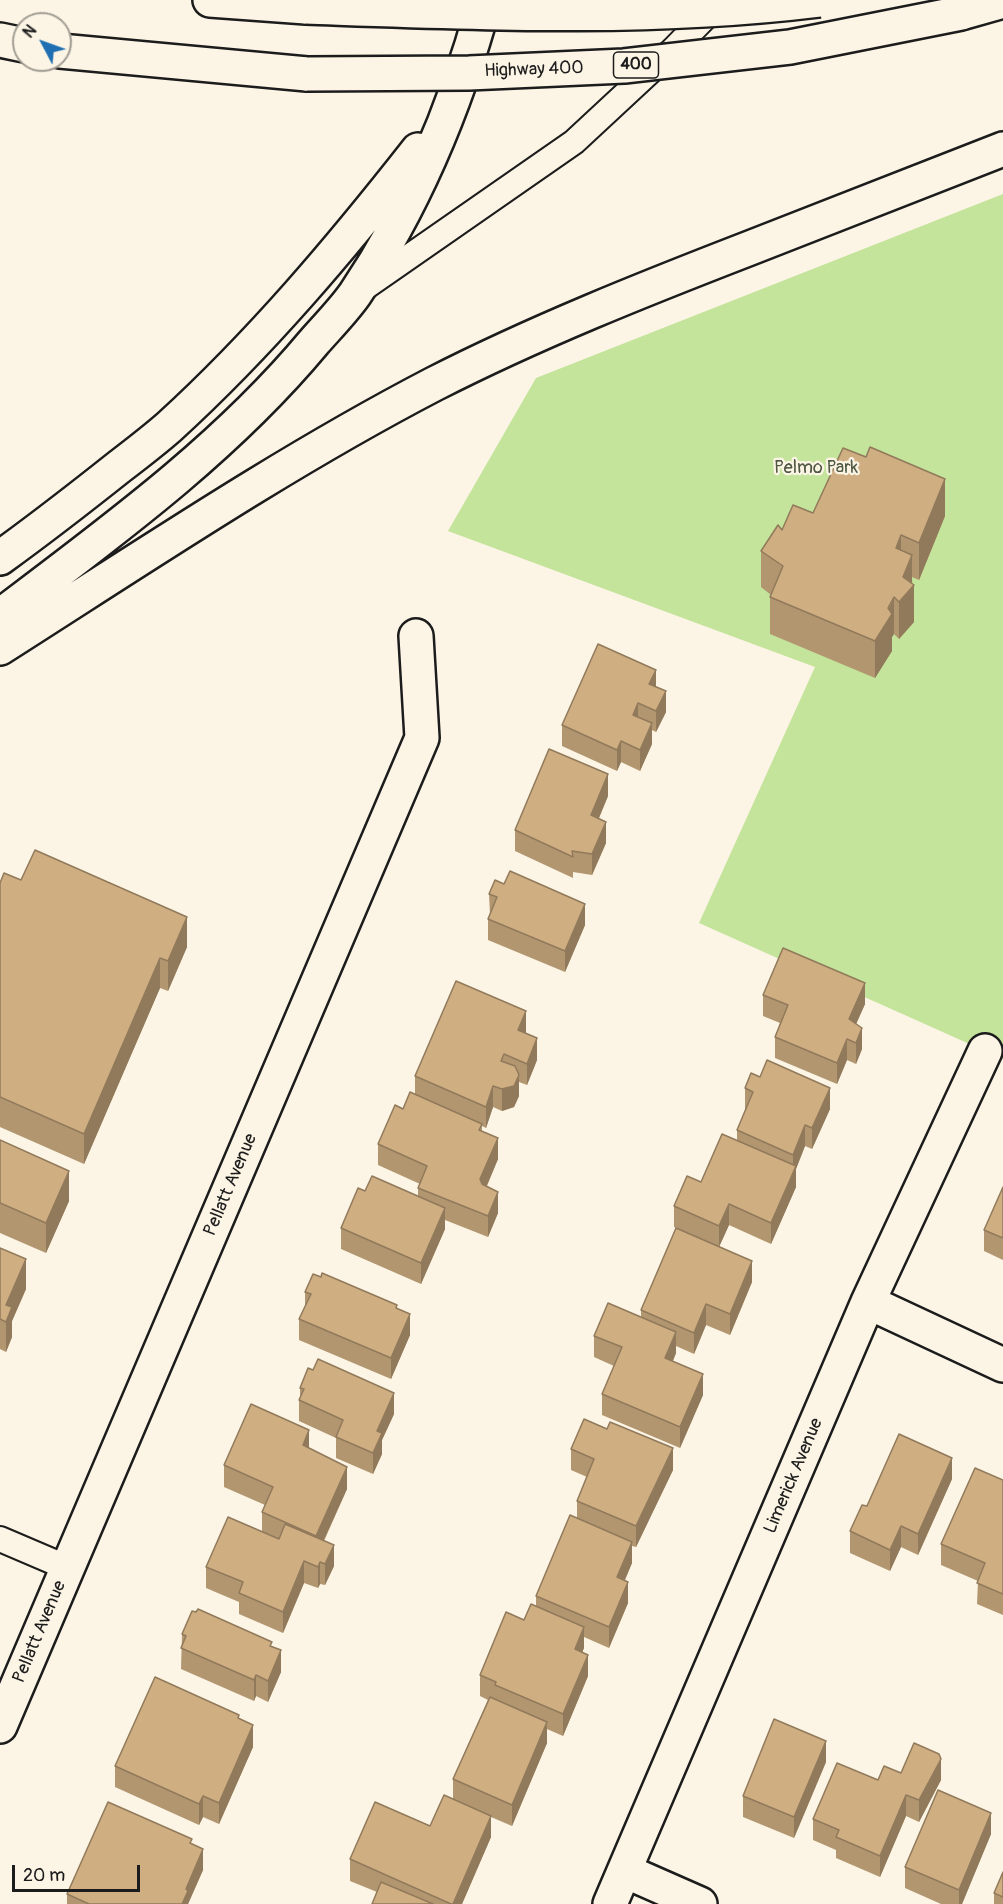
<!DOCTYPE html>
<style>
body{margin:0}
#map{position:relative;width:1003px;height:1904px;overflow:hidden;background:#fcf5e5;font-family:Pangolin,sans-serif}
canvas{display:block}
.north{position:absolute;left:12px;top:12px;width:60px;height:60px;box-sizing:border-box;background:#fcf5e5;border:2px solid #a29e95;border-radius:50%;rotate:311deg;font-size:16px;font-weight:700;line-height:24px;text-align:center;color:#1c1c1c}
.north::after{content:'';display:block;margin:auto;width:21px;height:27px;background:#1f6fb2;clip-path:polygon(50% 0,100% 100%,50% 72%,0 100%)}
.scale{position:absolute;left:12px;top:1865px;width:128px;height:27px;box-sizing:border-box;border:3px solid #1c1c1c;border-top:0;padding-left:8px;font-size:18px;line-height:21px;white-space:nowrap;color:#1c1c1c;-webkit-text-stroke:4px #fcf5e5;paint-order:stroke}
</style>
<div id="map">
<canvas width="1003" height="1904"></canvas>
<div class="north">N</div>
<div class="scale">20 m</div>
</div>
<script>
const g = document.querySelector('canvas').getContext('2d');
g.lineJoin = 'round';
function fill(path, color) { g.fillStyle = color; g.fill(path, 'evenodd'); }
function stroke(path, color, width, dash) { g.strokeStyle = color; g.lineWidth = width; g.lineCap = dash ? 'butt' : 'round'; g.setLineDash(dash || []); g.stroke(path); }
function write(font, color, halo, rows, align = 'center') {
  g.font = font + ' Pangolin,sans-serif'; g.lineWidth = 4.5; g.setLineDash([]); g.textBaseline = 'middle'; g.strokeStyle = halo; g.fillStyle = color; for (const [text, x, y, turn = 0] of rows) {
    g.save(); g.translate(x, y); g.rotate((+turn || 0) * Math.PI / 180); g.textAlign = isNaN(turn) ? turn : align; if (halo) g.strokeText(text, 0, 0); g.fillText(text, 0, 0); g.restore();
  }
}
const green = new Path2D(`
 M1003 194V1059L699 923 815 667 448 531 536 378Z`);
const lane = new Path2D(`
 M364 288 574 142 673 50 719 3
 M0 1539 68 1568`);
const street = new Path2D(`
 M868 1302 1003 1365
 M0 1726 422 738 416 636
 M625 1871 700 1904
 M610 1904 868 1302 985 1051`);
const highway = new Path2D(`
 M210 0 306 7
 M961 13 1003 1
 M0 40 24 45
 M60 51 307 74
 M0 558C40 529 80 498 119 467 136 454 153 441 169 427 261 343 341 248 418 150
 M0 616C111 532 225 449 314 342 328 326 343 311 355 294 415 205 457 103 485 0
 M0 648C143 557 284 462 434 384 536 332 644 289 750 248 835 215 919 182 1003 149`);
const highwayBridge = new Path2D(`
 M306 7C477 13 649 21 819 0
 M307 74 469 73 624 66 790 47 961 13`);
const wall = new Path2D(`
 M813 513 945 516 919 580 912 577 914 622 899 639 894 634 892 637V651L875 678 770 634V597L771 595 761 587V551L782 530Z
 M656 686 666 712 656 732 652 730V744L640 771 621 762 617 771 562 746V725Z
 M608 796 599 818 606 843 592 875 573 872V878L515 851V830Z
 M0 883 187 947 168 991 160 988 84 1164 0 1127Z
 M489 894 585 925 565 972 488 940V919L490 915Z
 M763 995 865 1004 856 1024 862 1049 856 1064 847 1060 837 1084 775 1058V1037L780 1023 763 1016Z
 M526 1032 525 1033 537 1060 527 1085 519 1082V1096L514 1107 502 1111 493 1107 486 1128 482 1126V1131L498 1159 487 1186 498 1213 488 1237 445 1220V1229L421 1284 341 1249V1228L365 1191 418 1196V1188L420 1184 378 1165V1144L415 1094V1076Z
 M745 1088 830 1109 812 1149 805 1146 796 1169V1187L771 1244 729 1225 719 1247 752 1282 730 1335 706 1325 694 1354 676 1346V1353L673 1361 703 1395 680 1448 602 1415V1394L614 1366 594 1357V1336L641 1317V1310L676 1228 674 1227V1206L701 1182 737 1140V1130L746 1110 745 1109Z
 M0 1140 69 1201 46 1253 0 1233Z
 M1003 1187V1260L984 1251V1230Z
 M0 1248 26 1289 12 1321V1337L6 1352 0 1349Z
 M305 1292 397 1308 410 1335 391 1379 299 1340V1319L305 1306Z
 M300 1388 394 1414 382 1440V1454L373 1474 336 1458V1438L299 1421V1400L300 1397Z
 M309 1448 347 1489 324 1541 334 1566 325 1585 320 1584 318 1588 304 1583 283 1633 239 1614V1602L206 1588V1567L262 1532V1512L265 1505 224 1487V1465Z
 M571 1449 673 1470 636 1547 632 1546V1563L625 1580 628 1603 609 1648 584 1637V1648L582 1652 588 1676 563 1736 547 1729V1743L512 1826 491 1817V1837L462 1904H372L377 1892 350 1881V1859L430 1826 453 1800V1779L488 1700 480 1696V1675L524 1620 536 1607V1596L577 1518V1501L587 1477 571 1470Z
 M952 1479 918 1555 901 1547 890 1571 850 1553V1531L867 1506Z
 M1003 1480V1615L977 1604 978 1581 941 1565V1544Z
 M182 1634 272 1646 281 1672 268 1702 256 1696 254 1701 181 1669Z
 M239 1719 253 1747 219 1824 203 1817 199 1825 115 1787V1766Z
 M826 1762 794 1838 743 1817V1796Z
 M901 1773 941 1780 919 1822 906 1816 880 1877 836 1858V1850L813 1840V1819L878 1780Z
 M991 1834 962 1904H941L905 1888V1867Z
 M192 1843 203 1870 188 1904H67V1894Z
 M1003 1872V1904H994V1893Z`);
const shadedWall = new Path2D(`
 M945 479V516L919 580V543Z
 M901 535V572L896 548Z
 M912 555V587L914 585V622L899 639V602L903 577Z
 M894 597V634L892 637V651L875 678V641Z
 M656 670V691L649 684Z
 M666 691V712L656 732V711Z
 M638 703V724L633 715Z
 M652 723V744L640 771V750Z
 M621 741V762L617 771V750Z
 M608 774V796L591 837V815Z
 M606 822V843L592 875V854Z
 M585 904V925L565 972V951Z
 M187 917V947L168 991V961Z
 M160 958V988L84 1164V1134Z
 M865 983V1004L849 1040V1019Z
 M526 1011V1032L518 1051V1030Z
 M862 1028V1049L856 1064V1043Z
 M537 1038V1060L527 1085V1064Z
 M847 1039V1060L837 1084V1063Z
 M519 1075V1096L514 1107 502 1111V1089Z
 M493 1086V1107L486 1128V1107Z
 M830 1088V1109L812 1149V1128Z
 M805 1125V1146L796 1169V1187L771 1244V1223L793 1173V1155Z
 M498 1138V1159L480 1201V1179Z
 M69 1171V1201L46 1253V1223Z
 M498 1192V1213L488 1237V1216Z
 M729 1204V1225L719 1247V1226Z
 M445 1208V1229L421 1284V1263Z
 M26 1259V1289L12 1321V1337L6 1352V1305Z
 M752 1261V1282L730 1335V1314Z
 M706 1304V1325L694 1354V1333Z
 M410 1314V1335L391 1379V1358Z
 M676 1332V1353L665 1379V1358Z
 M703 1374V1395L680 1448V1427Z
 M394 1393V1414L382 1440V1454L373 1474V1453L377 1431Z
 M309 1430V1451L303 1445Z
 M673 1448V1470L636 1547V1526Z
 M952 1458V1479L918 1555V1534Z
 M347 1467V1489L316 1557V1536Z
 M901 1526V1547L890 1571V1550Z
 M632 1542V1563L617 1598V1577Z
 M334 1545V1566L325 1585V1564Z
 M304 1561V1583L283 1633V1612Z
 M320 1562V1584L318 1588V1567Z
 M628 1582V1603L609 1648V1627Z
 M584 1627V1648L575 1670V1649Z
 M281 1650V1672L268 1702V1681Z
 M588 1655V1676L563 1736V1714Z
 M256 1675V1696L254 1701V1680Z
 M547 1722V1743L512 1826V1805Z
 M253 1725V1747L219 1824V1803Z
 M826 1741V1762L794 1838V1817Z
 M941 1759V1780L919 1822V1800Z
 M906 1795V1816L880 1877V1856Z
 M203 1796V1817L199 1825V1804Z
 M991 1813V1834L962 1904H959V1890Z
 M491 1816V1837L462 1904H453Z
 M203 1849V1870L188 1904H182L186 1889Z`);
const building = new Path2D(`
 M870 447 945 479 919 543 901 535 896 548 912 555 903 577 914 585 899 602 894 597 888 608 892 614 875 641 770 597 783 566 761 551 778 525 782 530 793 505 813 513 843 448 866 457Z
 M598 644 656 670 649 684 666 691 656 711 638 703 633 715 652 723 640 750 621 741 617 750 562 725Z
 M549 749 608 774 591 815 606 822 592 854 572 851 573 857 515 830Z
 M35 850 187 917 168 961 160 958 84 1134 0 1097V883L4 873 21 880Z
 M510 871 585 904 565 951 488 919 497 897 489 894 495 880 504 884Z
 M783 948 865 983 849 1019 862 1028 856 1043 847 1039 837 1063 775 1037 788 1005 763 995Z
 M456 981 526 1011 518 1030 537 1038 527 1064 504 1054 501 1061 515 1066 519 1075 514 1086 502 1089 493 1086 486 1107 415 1076Z
 M767 1060 830 1088 812 1128 805 1125 793 1155 737 1130 753 1092 745 1088 751 1073 760 1077Z
 M410 1092 482 1124 479 1130 498 1138 480 1179 482 1184 498 1192 488 1216 418 1188 427 1166 378 1144 395 1105 403 1109Z
 M722 1134 796 1166 771 1223 729 1204 719 1226 674 1206 687 1176 701 1182Z
 M0 1140 69 1171 46 1223 0 1203Z
 M372 1176 445 1208 421 1263 341 1228 358 1188 365 1191Z
 M1003 1187V1238L984 1230Z
 M676 1228 752 1261 730 1314 706 1304 694 1333 641 1310Z
 M0 1248 26 1259 6 1305 12 1307 6 1322 0 1319Z
 M322 1273 397 1305 396 1308 410 1314 391 1358 299 1319 311 1294 305 1292 313 1274 321 1277Z
 M608 1303 676 1332 665 1358 703 1374 680 1427 602 1394 622 1347 594 1336Z
 M318 1359 394 1393 377 1431 382 1433 373 1453 336 1437 343 1420 299 1400 304 1389 300 1388 308 1368 313 1370Z
 M251 1404 309 1430 303 1445 347 1467 316 1536 262 1512 273 1487 224 1465Z
 M584 1419 607 1429 610 1422 673 1448 636 1526 577 1501 594 1459 571 1449Z
 M899 1434 952 1458 918 1534 901 1526 890 1550 850 1531 862 1505 867 1506Z
 M975 1468 1003 1480V1594L977 1583 985 1563 941 1544Z
 M570 1515 632 1542 617 1577 628 1582 609 1627 536 1596Z
 M228 1517 279 1539 285 1524 334 1545 325 1564 320 1562 318 1567 304 1561 283 1612 239 1593 243 1582 206 1567Z
 M531 1604 584 1627 575 1649 588 1655 563 1714 495 1685 496 1682 480 1675 506 1612 524 1620Z
 M198 1609 272 1642 270 1646 281 1650 268 1681 256 1675 254 1680 181 1648 186 1636 182 1634 192 1611 196 1612Z
 M155 1677 239 1715 238 1718 253 1725 219 1803 203 1796 199 1804 115 1766Z
 M490 1697 547 1722 512 1805 453 1779Z
 M774 1719 826 1741 794 1817 743 1796Z
 M914 1743 939 1754 941 1759 919 1800 906 1795 880 1856 836 1837 839 1830 813 1819 837 1763 878 1780 884 1766 901 1773Z
 M938 1790 991 1813 959 1890 905 1867Z
 M444 1795 491 1816 453 1904H451L350 1859 375 1802 430 1826Z
 M108 1802 192 1839 190 1843 203 1849 186 1889 188 1891 182 1904H89L67 1894Z
 M1003 1872V1897L994 1893Z
 M381 1882 433 1904H372Z`);
const shields = [
 [636,65,45]
];
const shieldNames = [
 ["400",636,65]
];
const streetNames = [
 ["Highway 400",534,70,-2],
 ["Pellatt Avenue",231,1185,-67],
 ["Limerick Avenue",794,1476,-67],
 ["Pellatt Avenue",40,1632,-67]
];
const parkNames = [
 ["Pelmo Park",816,468]
];
fill(green, '#c4e39b');
stroke(lane, '#1c1c1c', 28);
stroke(street, '#1c1c1c', 38);
stroke(highway, '#1c1c1c', 38);
stroke(lane, '#fcf5e5', 24);
stroke(street, '#fcf5e5', 33);
stroke(highway, '#fcf5e5', 33);
stroke(highwayBridge, '#1c1c1c', 38, []);
stroke(highwayBridge, '#fcf5e5', 33);
fill(wall, '#b29670');
fill(shadedWall, '#917a5b');
fill(building, '#cfae82');
stroke(building, '#917a5b', 1.5);
for (const [x, y, w] of shields) { const box = new Path2D(); box.roundRect(x - w / 2, y - 13, w, 26, 4.5); g.fillStyle = '#fcf5e5'; g.fill(box); stroke(box, '#1c1c1c', 1.5); }
write('bold 16px', '#1c1c1c', null, shieldNames);
write('18px', '#1c1c1c', '#fcf5e5', streetNames);
write('18px', '#4e5842', '#fcf5e5', parkNames);
</script>
